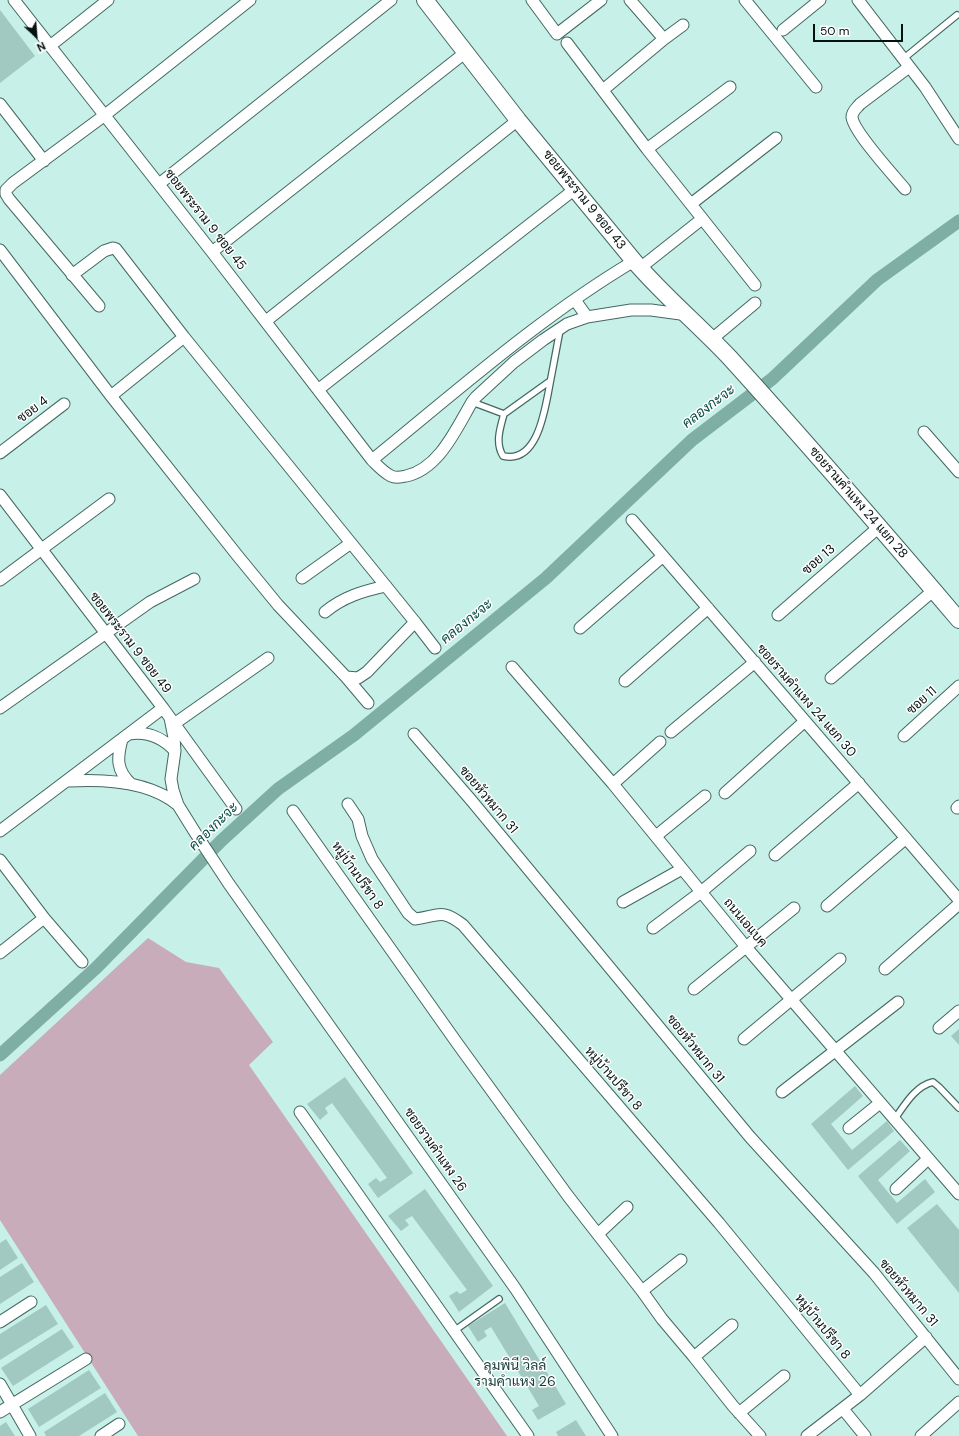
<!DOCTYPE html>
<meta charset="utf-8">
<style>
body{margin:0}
#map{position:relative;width:959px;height:1436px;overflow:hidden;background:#c7f0e8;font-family:"DM Sans",sans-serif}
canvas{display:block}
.north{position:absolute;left:16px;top:16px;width:40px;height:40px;-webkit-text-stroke:3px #fff;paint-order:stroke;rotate:154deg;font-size:11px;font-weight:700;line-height:16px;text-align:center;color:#041210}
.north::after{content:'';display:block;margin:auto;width:14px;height:18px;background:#041210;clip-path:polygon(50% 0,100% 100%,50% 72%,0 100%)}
.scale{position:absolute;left:813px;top:24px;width:90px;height:18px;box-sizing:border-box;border:2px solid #041210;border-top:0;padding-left:5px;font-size:12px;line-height:14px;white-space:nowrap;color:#041210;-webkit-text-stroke:3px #fff;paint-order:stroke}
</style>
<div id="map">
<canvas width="959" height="1436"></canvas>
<div class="north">N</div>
<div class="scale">50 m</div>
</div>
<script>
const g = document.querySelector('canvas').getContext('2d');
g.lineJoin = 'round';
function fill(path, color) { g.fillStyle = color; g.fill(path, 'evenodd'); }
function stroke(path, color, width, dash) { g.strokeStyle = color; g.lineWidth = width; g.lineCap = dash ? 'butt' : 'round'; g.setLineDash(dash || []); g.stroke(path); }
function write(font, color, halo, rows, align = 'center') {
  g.font = font + ' "DM Sans",Sarabun,sans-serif'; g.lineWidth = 3; g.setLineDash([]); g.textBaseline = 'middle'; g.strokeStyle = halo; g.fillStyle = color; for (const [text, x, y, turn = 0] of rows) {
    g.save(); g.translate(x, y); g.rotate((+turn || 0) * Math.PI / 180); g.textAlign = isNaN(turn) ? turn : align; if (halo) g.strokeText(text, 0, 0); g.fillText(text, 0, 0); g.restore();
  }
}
const green = new Path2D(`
 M148 938 186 962 219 968 273 1042 249 1065 507 1436H138L0 1220V1075Z`);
const canal = new Path2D(`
 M0 1055 96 968 221 841 278 789 354 735 546 578 692 440 772 379 877 280 959 221`);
const building = new Path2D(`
 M0 10 35 56 0 83Z
 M959 1029V1045L951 1036Z
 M345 1077 413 1173 378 1198 368 1184 376 1178 380 1182 387 1178 332 1103 325 1108 328 1113 320 1120 307 1104Z
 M855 1086 863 1096 831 1124 852 1150 887 1121 894 1131 848 1170 811 1124Z
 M900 1140 910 1151 878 1180 897 1203 925 1179 935 1192 897 1224 858 1176Z
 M425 1189 493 1286 459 1312 449 1296 457 1291 460 1294 467 1290 412 1216 405 1220 409 1225 401 1231 388 1216Z
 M937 1204 959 1230V1293L907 1228Z
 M6 1239 18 1258 0 1270V1243Z
 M22 1263 34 1282 0 1304V1277Z
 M505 1303 566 1404 538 1420 532 1410 539 1406 491 1327 484 1331 487 1336 478 1342 468 1326Z
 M46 1305 58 1324 0 1360V1334Z
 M62 1329 74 1347 13 1386 1 1368Z
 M89 1370 101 1388 39 1427 28 1409Z
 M105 1393 117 1412 79 1436H46L44 1432Z
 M576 1420 586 1436H558L556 1432Z
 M6 1422 15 1436H0V1426Z`);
const lane = new Path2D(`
 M903 59 957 15
 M472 402 504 414C500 428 495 443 503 456 540 465 546 402 551 378 554 362 557 346 560 330
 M504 414 550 381
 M894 1120C904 1106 915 1086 933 1082L939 1087 959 1108
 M454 1331 499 1299`);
const street = new Path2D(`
 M14 0 212 252 372 460C378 466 383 472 391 476 395 478 402 477 406 476 439 469 456 429 472 402L476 397 514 362 543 340 567 324 587 317 631 310H651L688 315
 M532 0 557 34 601 0
 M630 0 664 39
 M745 0 816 87
 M858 0 925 87 959 139
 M783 30 820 0
 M567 43 647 149 755 285
 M50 46 108 0
 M603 90 664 39 683 25
 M0 104 44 161
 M647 149 730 87
 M159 184 391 0
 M905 189C894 176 853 131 852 117 852 111 857 108 860 104L909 67
 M691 204 776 138
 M0 250 111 396 237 555 278 605 346 677 358 678 367 672 415 622 184 337 116 249 113 248 104 251 72 275
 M212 252 466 52
 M640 268 702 219
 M575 300 587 317
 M99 306 9 199 6 194V190L13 183 105 115 250 0
 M266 321 518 120
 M712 339 755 303
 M319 389 575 189
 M111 396 184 337
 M924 432 959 472
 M0 453 64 404
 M372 460C457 391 540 317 634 261
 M0 495 163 708 236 809
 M632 520 959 900
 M302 578 351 543
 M0 580 109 499
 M325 612C343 597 363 591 386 586
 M778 615 879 527
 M415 622 435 648
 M580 628 663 556
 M512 667 613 784 746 947 959 1194
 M346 677 368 703
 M831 678 934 590
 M625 681 708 608
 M0 708 150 602 194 579
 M170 718 174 738 175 751 171 779 173 790 178 805 196 834 229 884 515 1288 612 1436
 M174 724 268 658
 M671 732 755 662
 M129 734C147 731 163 738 175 751
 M414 734 471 800 750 1137 874 1273 959 1379
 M904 736 959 686
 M122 739C117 758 116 770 131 784
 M68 781C102 779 150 781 178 805
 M613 784 660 742
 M725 793 805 721
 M348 804 358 819 362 836 372 859 408 913 415 919C439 916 441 908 463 925L719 1223 860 1395
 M957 808 959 806
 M293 811 457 1043 568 1196 642 1291 662 1319 694 1357 733 1406 760 1436
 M0 831 163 708
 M656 836 705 796
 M775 855 859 783
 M0 860 44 918 82 962
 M623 902 682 869
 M827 906 906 838
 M653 928 701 892 750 851
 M0 953 44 918
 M885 969 959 904
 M694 989 794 908
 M939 1028 959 1011
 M744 1039 840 959
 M782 1092 898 1002
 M300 1112 528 1436
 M849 1128 880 1103
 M896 1189 928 1159
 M598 1234 627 1207
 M642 1291 681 1260
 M0 1322 31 1302
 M694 1357 732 1325
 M0 1384 30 1436
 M843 1409 865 1436
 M0 1412 86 1359
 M739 1413 784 1376
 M101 1436 119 1424
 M807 1436 860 1395 926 1337
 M921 1436 959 1402`);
const secondary = new Path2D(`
 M425 0 518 120 634 261C664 296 699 325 730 358 808 444 884 532 959 620`);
const streetNames = [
 ["ซอยพระราม 9 ซอย 43",584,200,51],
 ["ซอยพระราม 9 ซอย 45",205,220,52],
 ["ซอย 4",33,410,-37],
 ["ซอยรามคำแหง 24 แยก 28",858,503,49],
 ["ซอย 13",819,560,-41],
 ["ซอยพระราม 9 ซอย 49",130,643,52],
 ["ซอยรามคำแหง 24 แยก 30",806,701,49],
 ["ซอย 11",922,701,-42],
 ["ซอยหัวหมาก 31",488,800,50],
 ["หมู่บ้านปรีชา 8",357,876,55],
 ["ถนนเอแบค",745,923,50],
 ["ซอยหัวหมาก 31",695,1049,51],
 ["หมู่บ้านปรีชา 8",613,1079,49],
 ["ซอยรามคำแหง 26",435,1150,55],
 ["ซอยหัวหมาก 31",908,1293,50],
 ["หมู่บ้านปรีชา 8",822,1327,51]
];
const waterNames = [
 ["คลองกะจะ",709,407,-37],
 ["คลองกะจะ",467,622,-39],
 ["คลองกะจะ",214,827,-44]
];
const neighbourhoodNames = [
 ["ลุมพินี วิลล์",515,1366],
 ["รามคำแหง 26",515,1382]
];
fill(green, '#c9acb9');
stroke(canal, '#7faea5', 13);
fill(building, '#a1c9c1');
stroke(lane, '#436861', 8);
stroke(street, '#436861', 13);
stroke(secondary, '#436861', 18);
stroke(lane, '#fff', 5.5);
stroke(street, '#fff', 11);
stroke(secondary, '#fff', 16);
write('13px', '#041210', '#fff', streetNames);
write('italic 14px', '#0a4f46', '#fff', waterNames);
write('14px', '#183d37', '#fff', neighbourhoodNames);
</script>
